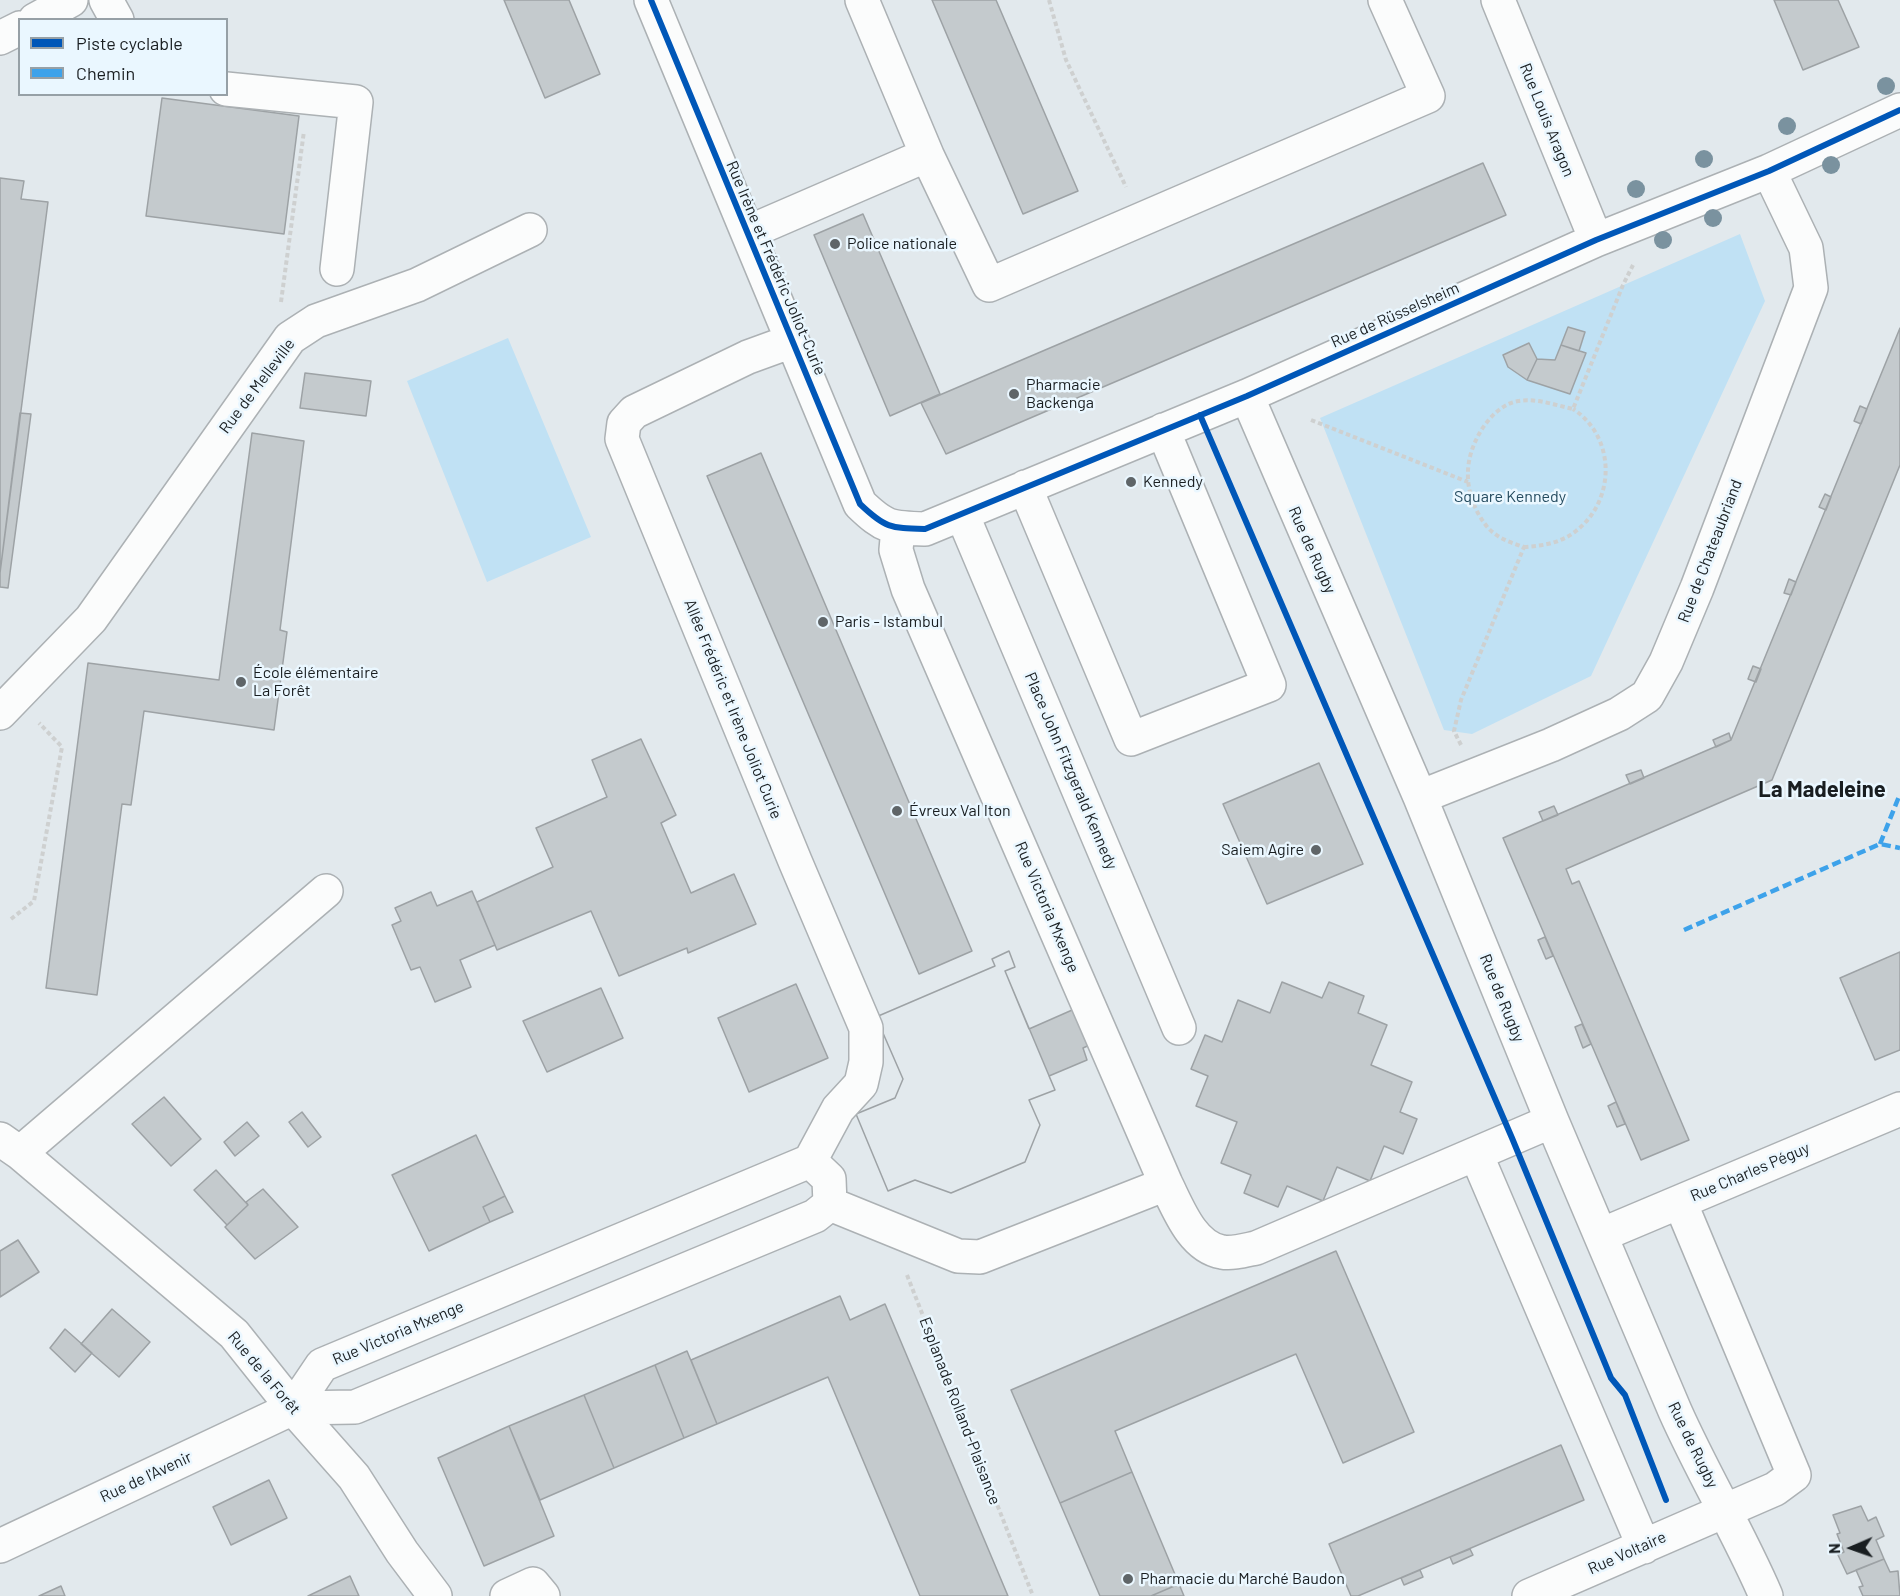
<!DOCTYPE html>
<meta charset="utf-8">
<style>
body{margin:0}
#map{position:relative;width:1900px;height:1596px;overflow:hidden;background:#e2e9ed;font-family:Barlow,sans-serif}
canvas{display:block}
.legend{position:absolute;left:18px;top:18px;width:210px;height:78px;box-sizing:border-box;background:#eaf7ff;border:2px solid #96a0a6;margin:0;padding:8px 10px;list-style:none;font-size:18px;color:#191e21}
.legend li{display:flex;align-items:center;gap:12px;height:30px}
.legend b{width:30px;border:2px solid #96a0a6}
.north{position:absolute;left:1822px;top:1518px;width:60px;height:60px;-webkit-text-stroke:4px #eaf7ff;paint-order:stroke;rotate:268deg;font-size:16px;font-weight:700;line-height:24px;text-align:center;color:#191e21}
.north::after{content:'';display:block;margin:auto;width:21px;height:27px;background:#191e21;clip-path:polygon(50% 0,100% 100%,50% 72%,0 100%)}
</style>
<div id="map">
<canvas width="1900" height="1596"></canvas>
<ul class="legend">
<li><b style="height:8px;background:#0057b8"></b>Piste cyclable</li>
<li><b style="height:8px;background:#3da2ea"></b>Chemin</li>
</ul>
<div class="north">N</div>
</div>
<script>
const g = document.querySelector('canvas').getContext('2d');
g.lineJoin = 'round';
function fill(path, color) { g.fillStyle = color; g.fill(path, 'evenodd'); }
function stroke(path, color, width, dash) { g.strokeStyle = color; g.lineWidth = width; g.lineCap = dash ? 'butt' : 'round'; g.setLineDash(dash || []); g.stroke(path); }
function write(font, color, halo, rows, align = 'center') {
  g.font = font + ' Barlow,sans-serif'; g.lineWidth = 5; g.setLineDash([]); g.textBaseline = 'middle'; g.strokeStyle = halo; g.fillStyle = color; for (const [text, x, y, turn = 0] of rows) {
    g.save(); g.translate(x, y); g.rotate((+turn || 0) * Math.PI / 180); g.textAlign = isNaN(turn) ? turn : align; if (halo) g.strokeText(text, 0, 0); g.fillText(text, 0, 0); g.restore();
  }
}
const green = new Path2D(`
 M1740 234 1765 301 1591 676 1472 734 1444 730 1320 418Z
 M508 338 591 537 487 582 407 381Z`);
const building = new Path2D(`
 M504 0H569L600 74 545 98Z
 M932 0H996L1078 191 1023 214Z
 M1774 0H1838L1859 47 1803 70Z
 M162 98 299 116 284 234 146 216Z
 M1483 163 1506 215 946 454 921 403Z
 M0 178 24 181 21 199 48 202 0 573Z
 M863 214 940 394 890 416 814 235Z
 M1568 327 1585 332 1579 351 1561 345Z
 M1900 328V465L1772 780 1566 869 1572 884 1579 881 1689 1140 1641 1160 1503 838 1731 740Z
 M1529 343 1537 359 1527 380 1508 367 1503 355Z
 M1561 345 1586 353 1570 394 1527 380 1537 359 1555 360Z
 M305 373 371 381 366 416 300 408Z
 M1860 406 1867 409 1861 424 1854 421Z
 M20 413 31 414 8 588 0 587V573Z
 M252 433 304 441 280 630 287 632 274 730 144 711 131 805 122 804 97 995 46 988 88 663 219 680Z
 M761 453 972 951 919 974 707 476Z
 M1825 494 1831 497 1826 510 1819 507Z
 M1789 579 1796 582 1791 595 1784 593Z
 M1753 666 1761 669 1756 682 1748 679Z
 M1729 733 1731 740 1716 747 1713 740Z
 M641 739 676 815 661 823 691 893 734 874 756 924 688 953 687 948 619 976 591 911 497 950 477 902 553 867 536 828 607 797 592 760Z
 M1319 763 1363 864 1267 904 1223 804Z
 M1641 770 1644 778 1630 784 1626 775Z
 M1554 806 1558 815 1543 821 1539 812Z
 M472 891 495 945 460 960 471 987 435 1002 420 967 411 970 392 925 401 921 395 908 431 892 437 906Z
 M1545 937 1553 956 1546 959 1538 940Z
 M1009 951 1015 967 1005 971 1029 1029 1079 1007 1094 1043 1083 1048 1087 1060 1049 1076 1055 1090 1029 1100 1040 1125 1025 1162 951 1193 915 1180 888 1191 856 1114 895 1098 903 1079 876 1017 995 966 992 959Z
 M1009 951 1015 967 1005 971 1055 1090 1029 1100 1040 1125 1025 1162 951 1193 915 1180 888 1191 856 1114 895 1098 903 1079 876 1017 995 966 992 959Z
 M1900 952V1050L1875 1060 1840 978Z
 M1282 982 1322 998 1329 982 1364 996 1358 1013 1387 1025 1371 1065 1412 1082 1400 1112 1417 1119 1403 1154 1384 1146 1370 1181 1337 1167 1323 1201 1287 1186 1278 1207 1244 1193 1251 1175 1221 1163 1237 1122 1196 1106 1208 1076 1191 1069 1205 1035 1222 1042 1238 1000 1270 1013Z
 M796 984 828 1058 749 1092 718 1018Z
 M601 988 623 1038 547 1072 523 1021Z
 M1582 1024 1591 1044 1583 1048 1575 1027Z
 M164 1097 201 1139 171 1166 132 1124Z
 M1616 1102 1625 1124 1617 1127 1608 1106Z
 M302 1112 321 1137 308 1147 289 1122Z
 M247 1122 259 1136 235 1156 224 1142Z
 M476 1135 505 1196 483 1207 490 1222 429 1251 392 1175Z
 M216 1170 248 1205 227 1225 194 1190Z
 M263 1189 298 1227 255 1259 225 1227 248 1205 246 1202Z
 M505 1196 513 1212 490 1222 483 1207Z
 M18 1240 39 1272 0 1297V1251Z
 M1336 1251 1414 1432 1343 1463 1296 1354 1115 1431 1132 1472 1060 1503 1011 1390Z
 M840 1296 850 1320 885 1304 1008 1596H920L828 1377 717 1424 691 1360Z
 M112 1309 150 1342 119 1377 81 1344Z
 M65 1329 92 1353 75 1372 50 1348Z
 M687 1351 717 1424 684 1438 655 1365Z
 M655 1365 684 1438 614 1468 584 1395Z
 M584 1395 614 1468 540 1500 509 1426Z
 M509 1426 554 1536 484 1566 438 1458Z
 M1561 1445 1584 1500 1358 1596H1351L1329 1544Z
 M1132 1472 1179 1584 1151 1596H1100L1060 1503Z
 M269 1480 287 1518 231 1545 213 1507Z
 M1861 1506 1868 1521 1876 1517 1884 1536 1876 1540 1884 1559 1847 1574 1838 1555 1844 1552 1837 1534 1840 1533 1833 1515Z
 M1470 1549 1473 1555 1453 1564 1450 1557Z
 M1884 1559 1890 1572 1898 1571 1900 1596H1863L1859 1587 1863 1586 1856 1570Z
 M1420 1570 1423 1577 1404 1585 1401 1578Z
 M350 1576 359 1596H308Z
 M1179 1584 1184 1596H1151Z
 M61 1586 65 1596H39Z`);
const path = new Path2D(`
 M1049 0 1066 60 1126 187
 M281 302 304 131
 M1311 420 1468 482
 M1524 547C1542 546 1561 543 1576 531 1616 500 1616 437 1573 409
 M1461 745 1454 731 1461 700 1524 547C1509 542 1494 537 1485 524 1474 510 1467 489 1468 472 1468 445 1490 406 1518 401 1536 398 1555 405 1573 409L1623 285 1633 265
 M11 919 34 901 62 747 39 723
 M907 1275 1033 1596`);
const minor = new Path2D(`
 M106 0 117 20
 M651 0 860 504C885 528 890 528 925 529L1247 396 1596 240 1769 171 1900 110
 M1498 0 1596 240
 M35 20 71 0
 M0 38 20 28
 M226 89 356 102 337 269
 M927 155 989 285 1428 96 1385 0
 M749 232 927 155 862 0
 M792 341 748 357 634 412 624 423 622 439 795 861 866 1028V1062L861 1084 838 1109 810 1161
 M1247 396 1420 797 1552 1121 1675 1411C1703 1474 1739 1533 1766 1596
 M1025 487 1131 739 1269 685 1163 430
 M962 514 1179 1028
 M898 528 896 550 908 589 1166 1184C1178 1208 1192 1247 1222 1252 1232 1254 1246 1250 1256 1248L1552 1121
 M0 713 91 619 290 338 316 321 417 285 530 230
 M1420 797 1551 745 1619 714 1647 696 1666 662 1697 588 1811 288 1806 248 1769 171
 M0 1139 20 1153 234 1334 293 1408 354 1477 402 1552 435 1596
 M20 1153 326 891
 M1476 1154 1644 1547
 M830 1204 958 1256 980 1257 1166 1184
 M1601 1235 1900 1109
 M293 1408 322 1365 810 1161 829 1179 830 1204
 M0 1546 293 1408 355 1407 815 1216 830 1204
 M507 1596 533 1584 543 1596
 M1529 1596 1775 1489 1794 1475 1680 1202`);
const quiet = new Path2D(`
 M1880 844 1900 794
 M1684 930 1880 844 1900 848`);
const cycleway = new Path2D(`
 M651 0 860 504C885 528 890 528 925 529L1247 396 1596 240 1769 171 1900 110
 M1200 415 1512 1138 1611 1378 1625 1395 1666 1500`);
const trees = [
 [1886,86],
 [1787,126],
 [1704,159],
 [1831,165],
 [1636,189],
 [1713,218],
 [1663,240]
];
const markers = [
 [835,244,6,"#5f6568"],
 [1014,394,6,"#5f6568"],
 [1131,482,6,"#5f6568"],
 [823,622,6,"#5f6568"],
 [241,682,6,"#5f6568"],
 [897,811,6,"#5f6568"],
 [1316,850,6,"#5f6568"],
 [1128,1579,6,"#5f6568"]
];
const streetNames = [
 ["Rue Louis Aragon",1547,120,68],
 ["Rue Irène et Frédéric Joliot-Curie",776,268,67],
 ["Rue de Rüsselsheim",1395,315,-24],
 ["Rue de Melleville",257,386,-53],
 ["Rue de Rugby",1312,550,66],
 ["Rue de Chateaubriand",1710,551,-69],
 ["Allée Frédéric et Irène Joliot Curie",733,709,68],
 ["Place John Fitzgerald Kennedy",1071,771,67],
 ["Rue Victoria Mxenge",1047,907,67],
 ["Rue de Rugby",1502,998,68],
 ["Rue Charles Péguy",1750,1172,-23],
 ["Rue Victoria Mxenge",398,1333,-23],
 ["Rue de la Forêt",264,1373,50],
 ["Esplanade Rolland-Plaisance",960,1411,69],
 ["Rue de Rugby",1693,1445,64],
 ["Rue de l'Avenir",146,1477,-25],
 ["Rue Voltaire",1627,1553,-24]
];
const poiNames = [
 ["Police nationale",847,244],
 ["Pharmacie",1026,385],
 ["Backenga",1026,403],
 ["Kennedy",1143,482],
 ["Paris - Istambul",835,622],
 ["École élémentaire",253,673],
 ["La Forêt",253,691],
 ["Évreux Val Iton",909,811],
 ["Saiem Agire",1304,850,"right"],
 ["Pharmacie du Marché Baudon",1140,1579]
];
const parkNames = [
 ["Square Kennedy",1510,497]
];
const districtNames = [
 ["La Madeleine",1822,790]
];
fill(green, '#c0e1f4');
fill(building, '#c4cacd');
stroke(building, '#9da2a5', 1.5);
stroke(minor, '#acb1b4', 36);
stroke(path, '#ced0d0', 4, [4.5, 3]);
stroke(minor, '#fbfcfc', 33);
stroke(quiet, '#3da2ea', 4.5, [9, 4.5]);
stroke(cycleway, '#0057b8', 6);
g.fillStyle = '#7a929f';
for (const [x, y] of trees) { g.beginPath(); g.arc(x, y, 9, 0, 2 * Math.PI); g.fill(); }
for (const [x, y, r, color] of markers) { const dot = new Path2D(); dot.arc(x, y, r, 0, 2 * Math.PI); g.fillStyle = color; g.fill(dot); stroke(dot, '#eaf7ff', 2); }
write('16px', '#191e21', '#eaf7ff', streetNames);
write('16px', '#191e21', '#eaf7ff', poiNames, 'left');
write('16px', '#244b5f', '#eaf7ff', parkNames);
write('bold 22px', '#191e21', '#eaf7ff', districtNames);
</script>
